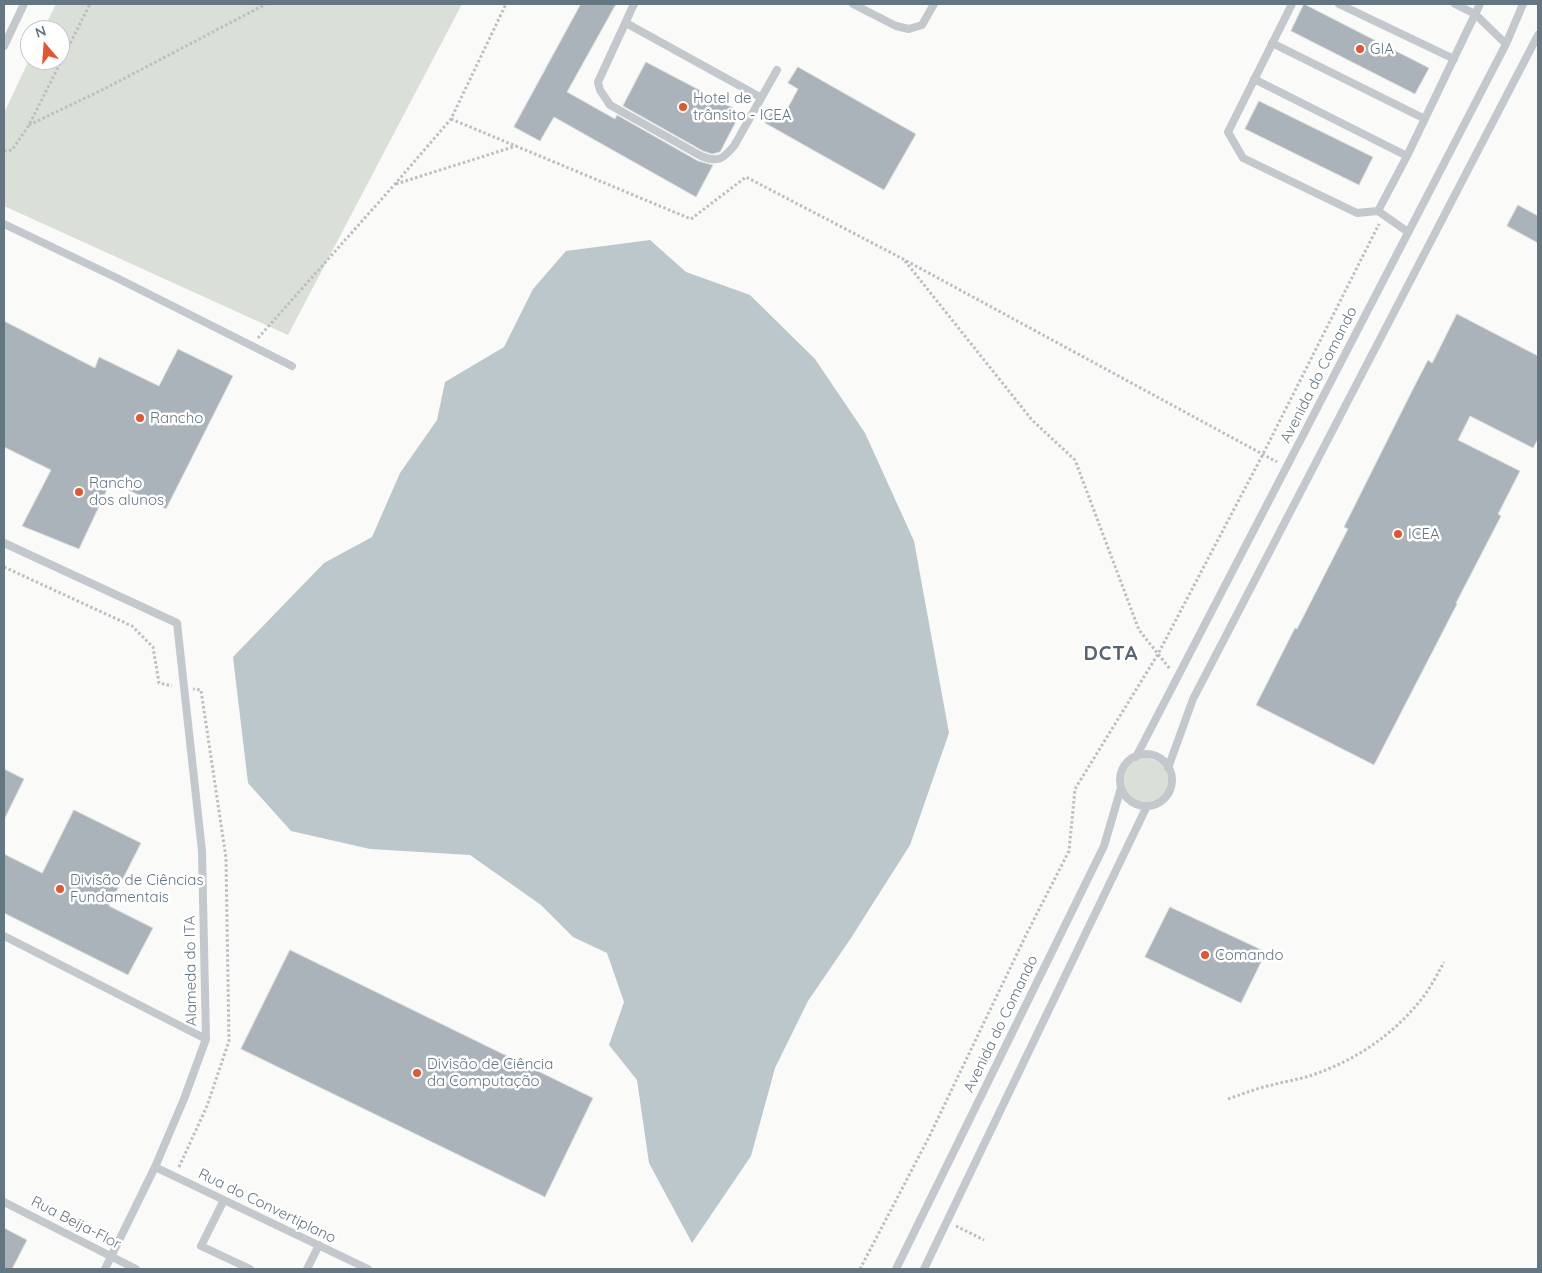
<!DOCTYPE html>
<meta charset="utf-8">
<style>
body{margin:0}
#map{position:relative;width:1542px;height:1273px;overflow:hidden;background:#fafaf8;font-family:Quicksand,sans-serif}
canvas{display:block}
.frame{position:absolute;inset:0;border:5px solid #657683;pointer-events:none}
.north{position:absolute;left:20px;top:20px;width:50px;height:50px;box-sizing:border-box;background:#fff;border:1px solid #c1c8cd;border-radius:50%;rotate:342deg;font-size:14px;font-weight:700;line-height:20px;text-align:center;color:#657683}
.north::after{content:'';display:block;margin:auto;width:18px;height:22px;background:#e4572e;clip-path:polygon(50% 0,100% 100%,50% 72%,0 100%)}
</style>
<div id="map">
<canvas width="1542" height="1273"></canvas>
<div class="frame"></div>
<div class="north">N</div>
</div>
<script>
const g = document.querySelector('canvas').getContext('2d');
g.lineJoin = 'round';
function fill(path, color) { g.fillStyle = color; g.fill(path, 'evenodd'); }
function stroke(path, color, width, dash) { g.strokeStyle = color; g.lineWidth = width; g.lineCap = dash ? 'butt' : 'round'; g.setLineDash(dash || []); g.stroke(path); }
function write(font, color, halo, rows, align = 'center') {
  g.font = font + ' Quicksand,sans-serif'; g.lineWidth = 5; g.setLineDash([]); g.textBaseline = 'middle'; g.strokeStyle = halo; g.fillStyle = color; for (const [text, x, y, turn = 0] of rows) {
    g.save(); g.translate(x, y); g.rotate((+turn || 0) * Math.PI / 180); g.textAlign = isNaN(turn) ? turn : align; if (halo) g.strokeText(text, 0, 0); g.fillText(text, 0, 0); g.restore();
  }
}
const green = new Path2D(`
 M56 4H462L288 335 4 206V113L30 58V60H60V30H43Z
 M1124 780a22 22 0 1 1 44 0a22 22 0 1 1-44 0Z`);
const water = new Path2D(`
 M650 240 686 272 750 295 815 359 865 433 914 541 949 733 910 845 851 938 808 1001 775 1068 751 1156 692 1243 649 1163 637 1080 609 1045 624 1002 607 953 573 937 541 905 470 855 370 849 291 831 248 783 233 657 324 563 372 537 400 473 437 420 445 382 504 347 533 289 566 251Z`);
const building = new Path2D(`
 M581 4H616L567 92 615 119 617 115 698 161 713 165 696 197 554 117 540 141 514 127Z
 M1304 4 1429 68 1415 94 1291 31Z
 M646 62 741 112 720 152 712 154 703 151 623 106Z
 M798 67 916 134 884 190 765 123 773 109 784 115 798 89 788 83Z
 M1259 101 1373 157 1359 185 1245 129Z
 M1518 205 1538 216V243L1507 226Z
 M1457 314 1538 356V439L1533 448 1470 416 1458 440 1520 471 1498 514 1501 516 1456 603 1457 604 1374 765 1256 705 1295 628 1297 629 1348 529 1344 527 1413 389 1428 360 1432 363Z
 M4 321 95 368 99 357 159 386 178 349 233 376 166 509 111 481 79 549 22 526 51 470 4 447Z
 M4 769 24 779 4 820Z
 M74 810 141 843 109 906 153 928 128 975 4 913V854L42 873Z
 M1170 907 1266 952 1241 1003 1145 957Z
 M290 950 593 1098 545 1197 241 1049Z
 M4 1228 27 1240 12 1269H4Z`);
const path = new Path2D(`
 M451 119 691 219 746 177 903 259 1277 462
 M29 125 108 87 266 4
 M4 151 12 150 29 125 90 4
 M396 184 516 146
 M905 261 1032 420 1075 460 1139 630 1170 669
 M258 338 395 184 451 119 506 4
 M4 567 132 626 153 647 159 683 172 686
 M1228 1099C1243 1094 1257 1088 1272 1085 1283 1082 1295 1080 1306 1077 1351 1063 1390 1038 1420 1001 1430 989 1437 975 1444 962
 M179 1167 207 1106 229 1041 226 858 201 690 193 689
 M956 1226 984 1240
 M860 1269 928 1139 1027 933 1069 851 1075 789 1158 654 1263 454 1379 224`);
const lane = new Path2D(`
 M634 4 598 82 600 90 610 105 701 156C718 163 723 159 734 146L777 70
 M853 4 896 26 909 29 922 25 934 4
 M1292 4 1228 132 1243 158 1357 213 1378 211 1408 232
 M1339 4 1454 59
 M1455 4 1475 14 1506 44
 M626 23 760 97
 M1272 43 1425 119
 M4 46 24 4
 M1254 79 1407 156
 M1378 211 1407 156 1480 4
 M4 224 119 279 292 366
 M4 543 177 623 202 851 206 1039 184 1099 155 1167 105 1269
 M1120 780a26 26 0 1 1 52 0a26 26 0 1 1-52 0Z
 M1136 757 1506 44 1523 4
 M1168 768 1193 699 1538 35
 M4 936 206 1039
 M155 1167 368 1269
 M224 1200 201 1246 250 1269
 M4 1202 136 1269
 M307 1269 319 1245
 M896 1269 1104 846 1121 788
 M924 1269 1147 806`);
const markers = [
 [1360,49,5,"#e4572e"],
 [683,107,5,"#e4572e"],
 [140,418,5,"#e4572e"],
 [79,492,5,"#e4572e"],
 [1398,534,5,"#e4572e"],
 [60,889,5,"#e4572e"],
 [1205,955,5,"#e4572e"],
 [417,1073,5,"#e4572e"]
];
const poiNames = [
 ["GIA",1370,49],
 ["Hotel de",693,98],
 ["trânsito - ICEA",693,115],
 ["Rancho",150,418],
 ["Rancho",89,483],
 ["dos alunos",89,500],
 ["ICEA",1408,534],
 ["Divisão de Ciências",70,880],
 ["Fundamentais",70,897],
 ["Comando",1215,955],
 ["Divisão de Ciência",427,1064],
 ["da Computação",427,1081]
];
const streetNames = [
 ["Avenida do Comando",1319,375,-63],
 ["Alameda do ITA",191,971,-91],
 ["Avenida do Comando",1001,1024,-64],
 ["Rua do Convertiplano",267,1206,26],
 ["Rua Beija-Flor",76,1223,27]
];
const districtNames = [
 ["DCTA",1111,654]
];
fill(green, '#dadfd7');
fill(water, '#bbc7cb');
fill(building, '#aab3b9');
stroke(building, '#dcdcda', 1);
stroke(path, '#bbbfc2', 3, [2.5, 2.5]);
stroke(lane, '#c3c8cc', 8);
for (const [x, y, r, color] of markers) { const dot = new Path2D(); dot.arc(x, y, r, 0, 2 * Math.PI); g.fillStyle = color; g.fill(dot); stroke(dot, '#fff', 2); }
write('15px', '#657683', '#fff', poiNames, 'left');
write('15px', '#657683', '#fff', streetNames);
g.letterSpacing = '1px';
write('bold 20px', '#57646e', '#fff', districtNames);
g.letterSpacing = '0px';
</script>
